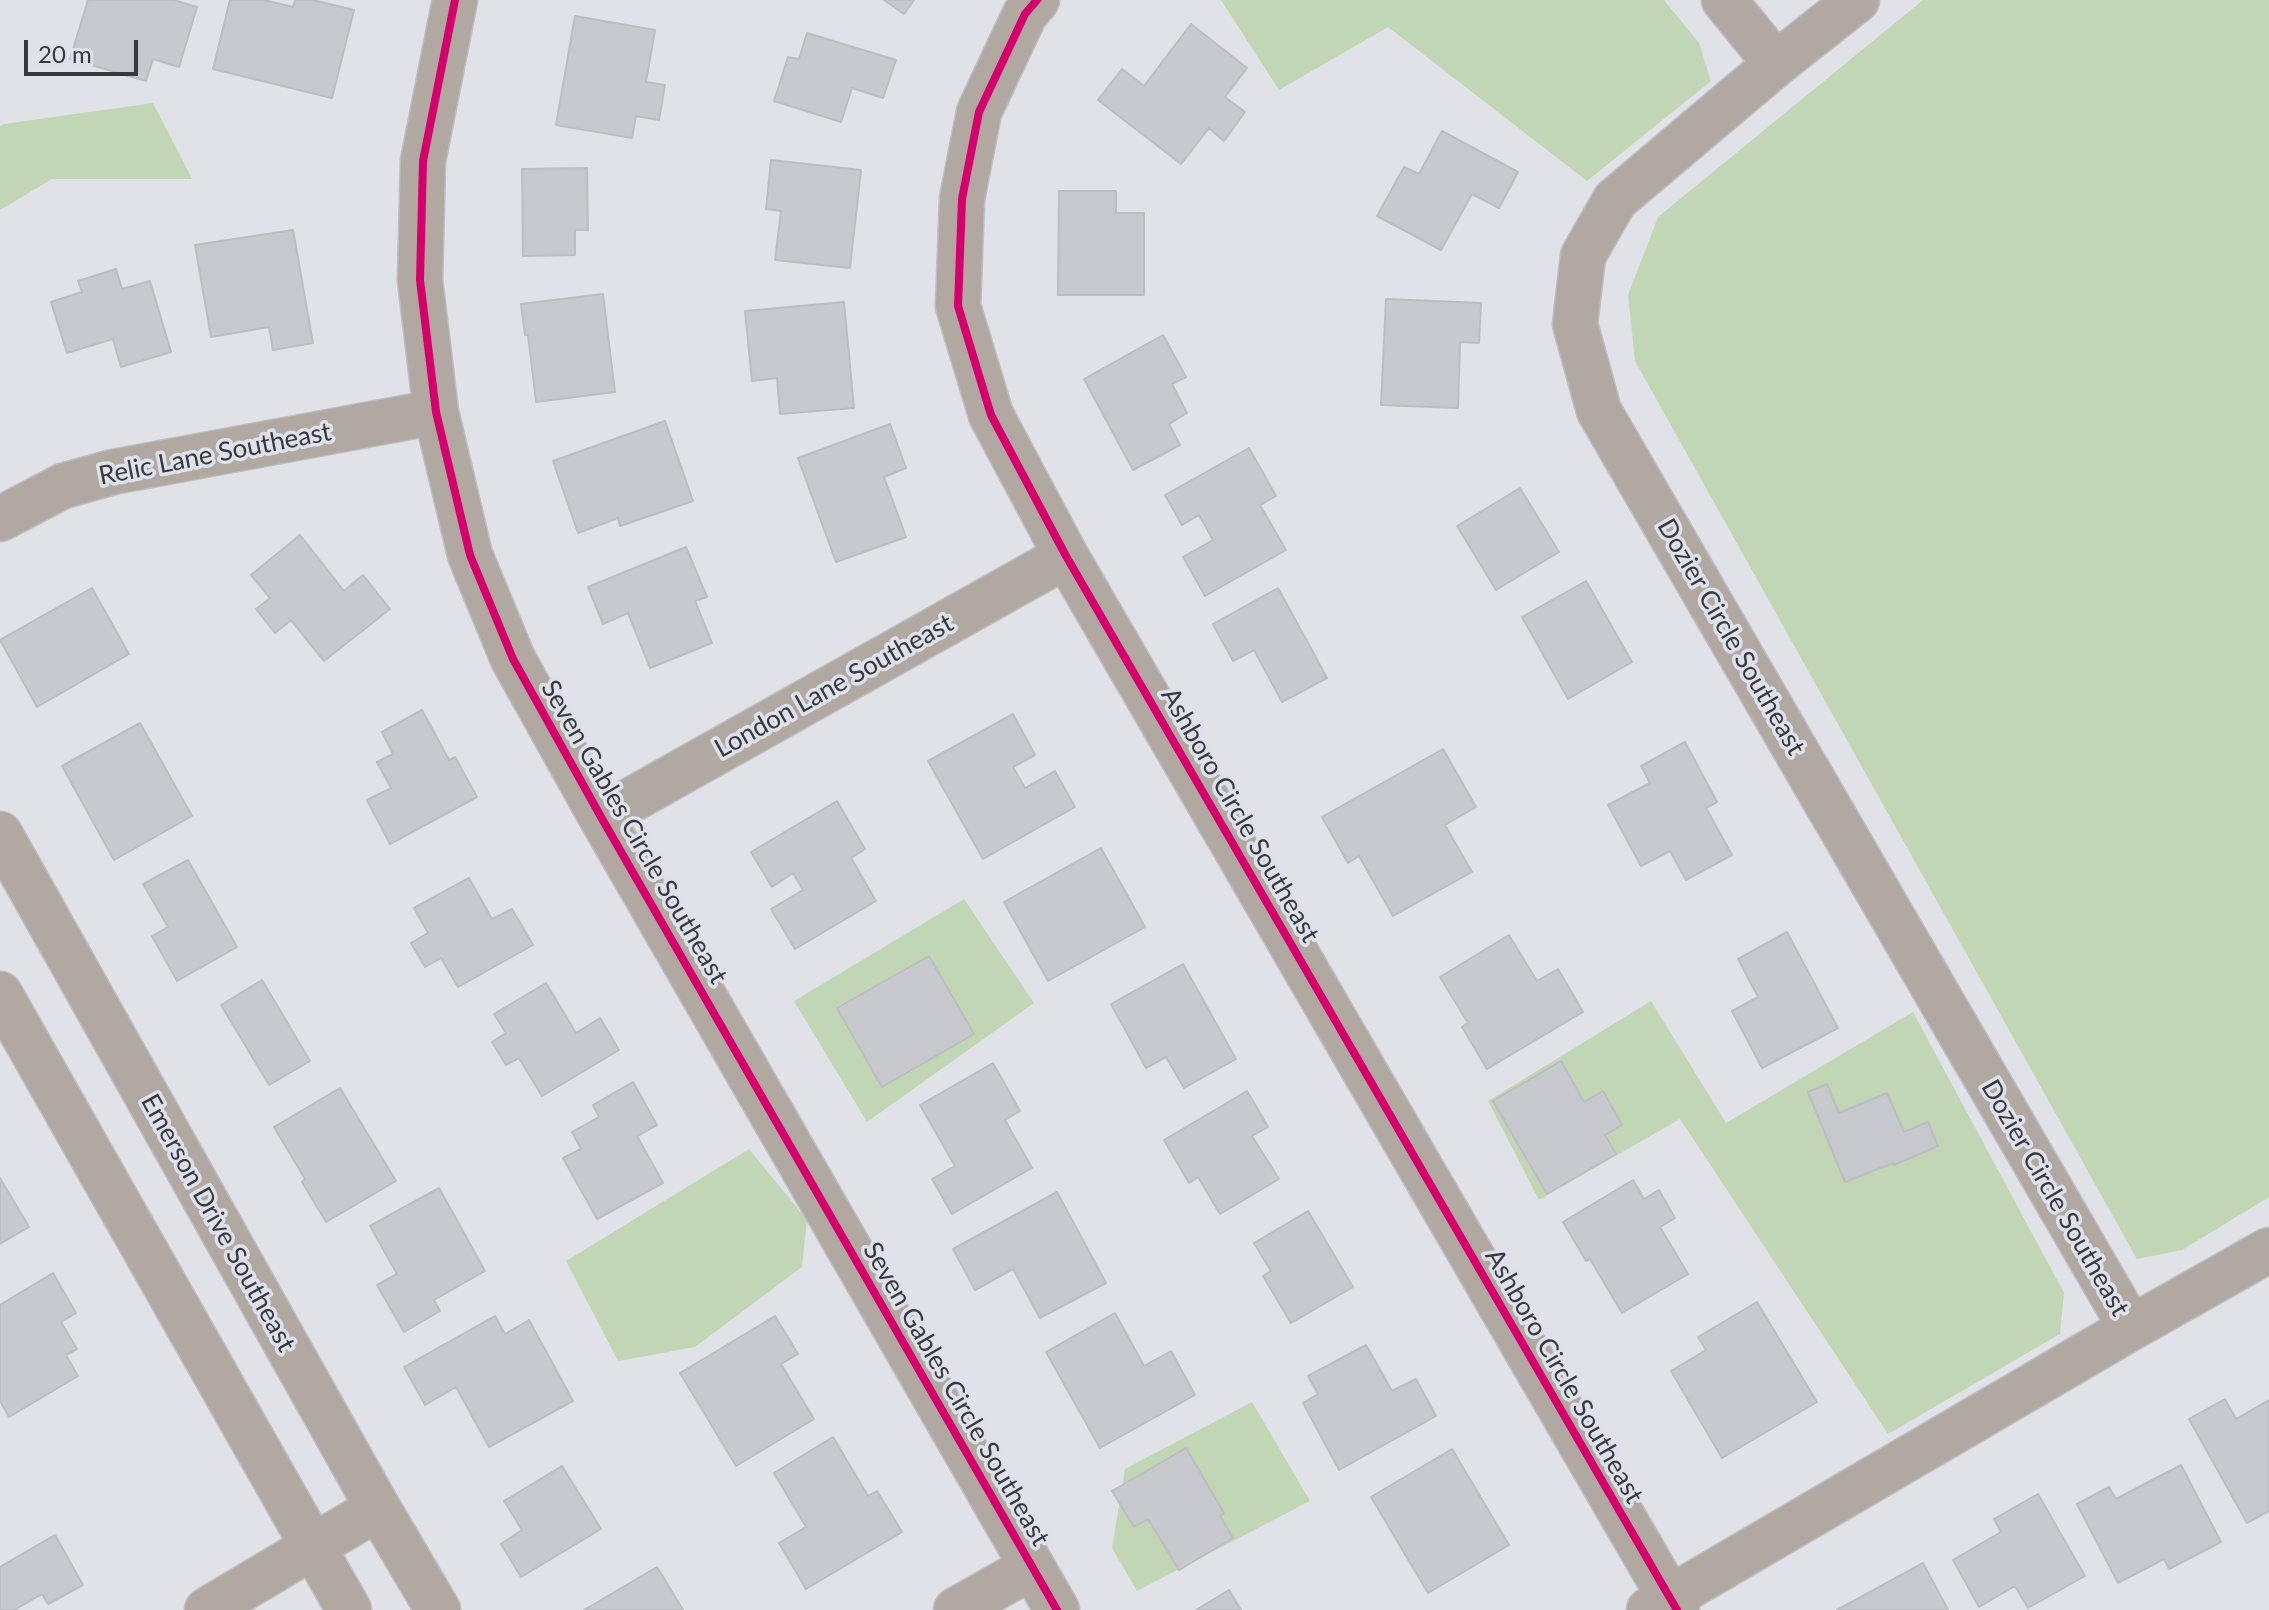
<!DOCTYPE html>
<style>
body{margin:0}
#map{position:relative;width:2269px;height:1610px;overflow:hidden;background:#e0e2e8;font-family:Lato,sans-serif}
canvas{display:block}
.scale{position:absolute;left:24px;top:40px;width:114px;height:36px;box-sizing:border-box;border:4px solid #38393d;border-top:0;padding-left:10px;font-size:24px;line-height:28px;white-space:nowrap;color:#38393d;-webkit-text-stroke:6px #dde1eb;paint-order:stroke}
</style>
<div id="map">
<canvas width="2269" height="1610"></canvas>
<div class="scale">20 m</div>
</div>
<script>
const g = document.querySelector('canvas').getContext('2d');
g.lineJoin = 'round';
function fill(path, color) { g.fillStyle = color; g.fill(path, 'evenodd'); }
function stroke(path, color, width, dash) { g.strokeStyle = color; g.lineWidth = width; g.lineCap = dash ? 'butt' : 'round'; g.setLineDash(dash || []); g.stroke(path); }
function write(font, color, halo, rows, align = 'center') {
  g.font = font + ' Lato,sans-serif'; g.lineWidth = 7; g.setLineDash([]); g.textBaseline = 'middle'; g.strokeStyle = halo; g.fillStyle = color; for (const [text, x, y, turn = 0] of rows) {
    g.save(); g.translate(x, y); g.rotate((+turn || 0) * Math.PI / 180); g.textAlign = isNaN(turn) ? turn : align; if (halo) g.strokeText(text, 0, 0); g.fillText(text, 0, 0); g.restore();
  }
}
const green = new Path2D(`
 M1221 0H1664L1699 43 1711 81 1587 181 1388 27 1279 90Z
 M1923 0H2269V1197L2182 1250 2137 1259 1635 361 1628 295 1658 217Z
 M153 103 192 179H52L0 210V126L4 124Z
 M964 899 1034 1003 867 1122 794 1001Z
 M1651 1001 1726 1123 1913 1012 2064 1293 2060 1334 1888 1434 1680 1119 1539 1200 1488 1101Z
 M749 1149 807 1220 802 1267 695 1347 618 1361 566 1261Z
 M1252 1402 1310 1501 1137 1591 1112 1548 1125 1469Z`);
const building = new Path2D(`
 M88 0H174L197 7 179 67 153 59 146 81 70 59Z
 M230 0H264L293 7 295 0H313L354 10 332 98 213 69Z
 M884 0H914L904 14Z
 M575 16 655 30 646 82 665 85 659 120 636 116 632 138 556 125Z
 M1191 24 1247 68 1225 97 1245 112 1224 141 1209 128 1181 164 1098 100 1122 69 1144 86Z
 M807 33 896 60 883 98 852 88 841 122 774 101 788 57 799 59Z
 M1442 131 1518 172 1499 208 1472 194 1441 250 1377 216 1404 167 1419 174Z
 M771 160 861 170 850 268 775 260 781 211 766 209Z
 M587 168 588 230H575V255L523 256 522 169Z
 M1059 191H1116V213H1144V295H1058Z
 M293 230 313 343 273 350 269 327 211 337 195 245Z
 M116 269 122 289 150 281 171 352 121 367 113 339 67 353 51 302 82 292 78 281Z
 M603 294 615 392 536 402 528 335H525L521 304Z
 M1386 299 1481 303 1479 343 1460 342 1458 408 1381 405Z
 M844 302 854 408 780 414 777 378 752 381 745 311Z
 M1163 335 1186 377 1172 384 1187 413 1169 424 1180 445 1133 470 1084 379Z
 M665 421 693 501 620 526 618 518 578 533 553 461Z
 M890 424 906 468 884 477 906 537 836 562 798 458Z
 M1249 448 1276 496 1260 505 1286 550 1205 596 1183 557 1213 540 1199 515 1182 525 1165 495Z
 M1520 488 1559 552 1496 590 1457 526Z
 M300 535 344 591 363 575 390 609 324 661 291 620 275 633 256 609 270 598 251 575Z
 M686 547 707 597 695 601 712 643 650 668 628 613 603 624 588 587Z
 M1586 581 1632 662 1568 699 1522 617Z
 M92 588 129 654 37 707 0 640Z
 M1278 588 1327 678 1282 702 1254 650 1233 661 1213 624Z
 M422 710 449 760 455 757 477 797 390 844 367 800 391 788 377 762 393 754 382 732Z
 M1013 714 1035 755 1013 767 1025 788 1055 771 1075 807 983 859 928 761Z
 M140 723 192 816 114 860 62 766Z
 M1685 742 1717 802 1706 808 1732 855 1686 880 1670 851 1641 866 1608 805 1650 783 1641 766Z
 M1443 749 1476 807 1445 825 1472 872 1393 916 1359 856 1348 863 1322 817Z
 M837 801 865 849 851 858 876 901 795 949 771 909 803 890 793 873 772 887 751 852Z
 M1101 848 1145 927 1048 981 1004 902Z
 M188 860 237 947 177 981 152 936 168 927 143 884Z
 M469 878 492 919 512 909 533 945 458 987 441 958 425 967 411 943 428 933 414 908Z
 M1787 932 1838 1028 1762 1068 1732 1011 1758 997 1738 959Z
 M1509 935 1537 981 1558 969 1583 1012 1487 1069 1462 1027 1468 1023 1440 977Z
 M929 956 974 1034 882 1087 837 1008Z
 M1183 964 1236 1059 1184 1088 1166 1057 1146 1068 1111 1004Z
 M262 980 310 1061 269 1085 221 1005Z
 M546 983 576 1033 600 1018 619 1050 542 1096 519 1058 506 1065 492 1042 506 1033 494 1014Z
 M1561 1061 1584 1102 1603 1091 1622 1125 1605 1135 1616 1154 1547 1194 1493 1101Z
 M993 1063 1020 1111 1005 1120 1032 1168 952 1214 932 1179 955 1166 920 1105Z
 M633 1082 657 1125 637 1136 663 1183 597 1219 563 1158 581 1149 572 1132 599 1117 593 1105Z
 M1827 1084 1839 1113 1887 1093 1904 1132 1928 1122 1938 1146 1894 1165 1893 1163 1845 1182 1808 1092Z
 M340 1088 396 1181 326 1222 302 1182 305 1179 274 1127Z
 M1247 1091 1268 1127 1252 1136 1279 1179 1220 1214 1198 1177 1189 1183 1164 1140Z
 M0 1178 29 1227 0 1244Z
 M1633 1180 1644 1199 1659 1190 1675 1218 1660 1227 1688 1274 1622 1313 1590 1259 1586 1261 1563 1222Z
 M439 1188 485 1271 434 1300 440 1311 404 1332 377 1285 397 1274 370 1226Z
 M1057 1192 1106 1283 1040 1318 1013 1269 975 1290 953 1249Z
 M1308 1211 1353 1287 1291 1323 1263 1276 1271 1271 1254 1243Z
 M53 1273 76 1313 61 1322 77 1349 66 1355 78 1376 9 1417 0 1401V1305Z
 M1757 1302 1817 1402 1722 1458 1671 1371 1706 1350 1698 1337Z
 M1115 1313 1144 1366 1171 1351 1195 1395 1100 1448 1046 1352Z
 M495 1316 505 1334 529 1320 573 1401 489 1447 456 1387 425 1405 404 1367Z
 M775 1316 798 1354 781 1364 814 1419 736 1466 680 1373Z
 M1366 1345 1392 1391 1416 1379 1436 1416 1339 1470 1303 1403 1318 1394 1308 1376Z
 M2225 1399 2236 1419 2269 1400V1511L2247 1523 2189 1419Z
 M833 1437 868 1496 877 1491 902 1532 806 1589 779 1543 806 1527 774 1473Z
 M1186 1448 1224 1513 1220 1516 1233 1538 1179 1570 1148 1519 1134 1527 1112 1491Z
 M1452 1449 1509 1545 1428 1593 1371 1497Z
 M2181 1465 2221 1542 2169 1569 2164 1559 2118 1583 2077 1504 2109 1487 2116 1499Z
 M562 1466 601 1529 521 1577 501 1544 522 1530 504 1501Z
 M2038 1494 2085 1576 2028 1608 2015 1586 1979 1607 1953 1560 2001 1532 1994 1519Z
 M55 1535 83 1585 48 1604 42 1594 14 1610H0V1567Z
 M1923 1563 1948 1610H1837Z
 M657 1567 683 1610H584Z
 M1229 1590 1241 1610H1196Z`);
const minor = new Path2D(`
 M455 0 423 161 420 280 436 412 470 555 513 659 601 817 1057 1610
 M1037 0 1025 14 979 112 962 199 958 306 991 415 1066 556 1677 1610
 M1724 0 1776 64
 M1857 0 1776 64 1615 200 1583 256 1575 324 1599 411 2131 1328
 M0 519 63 486 113 472 436 412
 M601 817 1066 556
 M0 834 378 1508 438 1610
 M0 994 349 1610
 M207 1610 378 1508
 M956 1610 1032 1567
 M1649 1610 2131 1328 2269 1250`);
const cycleway = new Path2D(`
 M455 0 423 161 420 280 436 412 470 555 513 659 601 817 1057 1610
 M1037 0 1025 14 979 112 962 199 958 306 991 415 1066 556 1677 1610`);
const streetNames = [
 ["Relic Lane Southeast",215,454,-11],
 ["Dozier Circle Southeast",1731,637,60],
 ["London Lane Southeast",834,686,-29],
 ["Ashboro Circle Southeast",1240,815,60],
 ["Seven Gables Circle Southeast",634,832,60],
 ["Dozier Circle Southeast",2055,1198,60],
 ["Emerson Drive Southeast",218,1223,61],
 ["Ashboro Circle Southeast",1564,1376,60],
 ["Seven Gables Circle Southeast",956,1394,60]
];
fill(green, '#c1d6b5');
fill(building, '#c7c9cd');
stroke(building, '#bcbdc2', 2);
stroke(minor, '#bcbec2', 47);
stroke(minor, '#b0a8a1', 44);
stroke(cycleway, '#d6006c', 8);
write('26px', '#38393d', '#dde1eb', streetNames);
</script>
